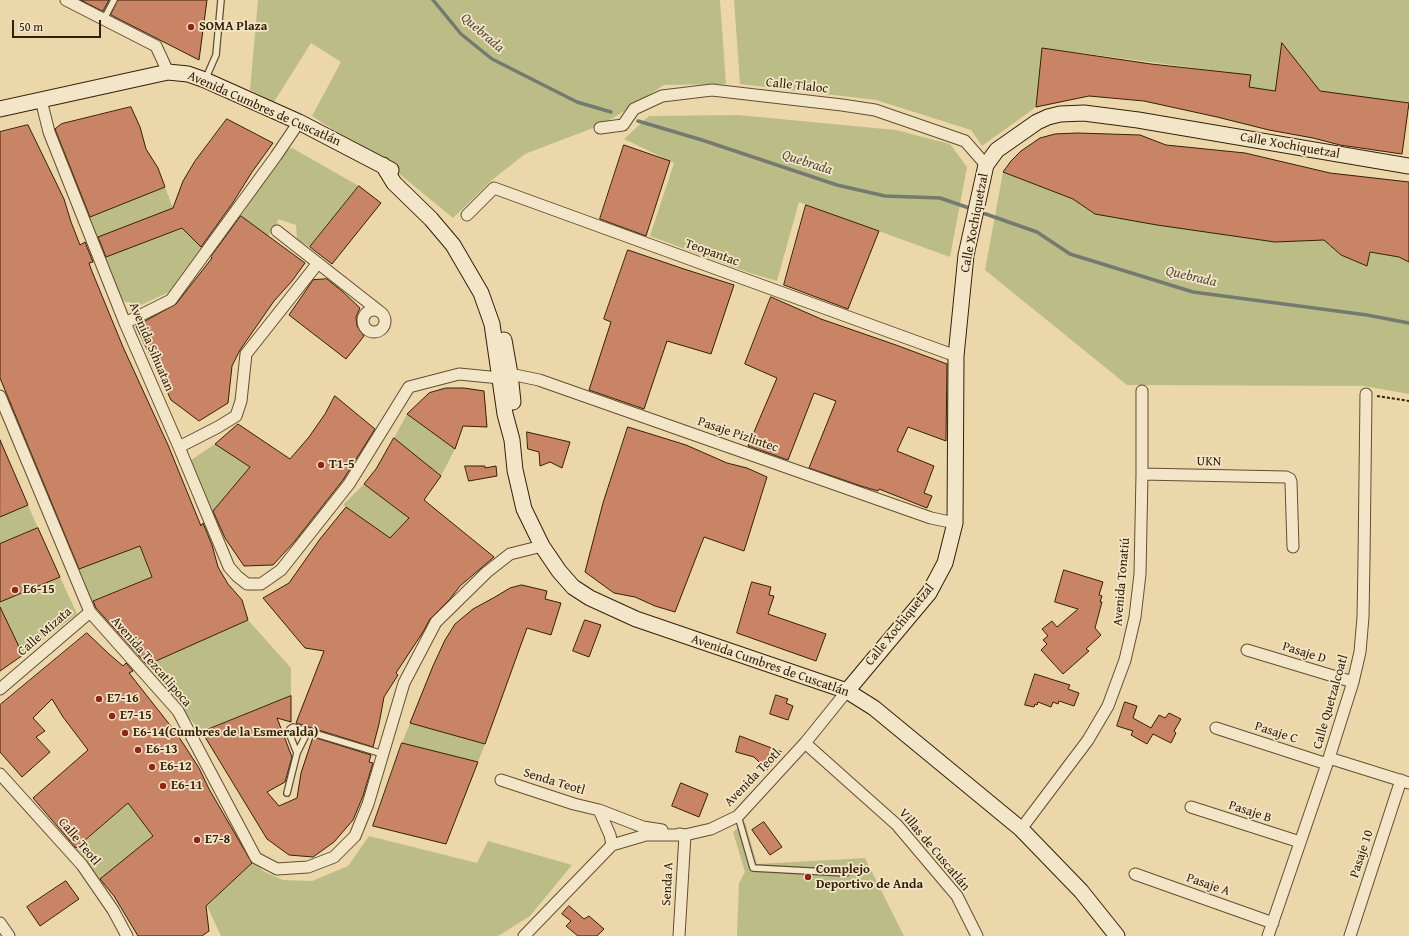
<!DOCTYPE html>
<meta charset="utf-8">
<style>
body{margin:0}
#map{position:relative;width:1409px;height:936px;overflow:hidden;background:#ecd7ab;font-family:"Gentium Book Plus",serif}
canvas{display:block}
.scale{position:absolute;left:12px;top:20px;width:89px;height:18px;box-sizing:border-box;border:2px solid #342007;border-top:0;padding-left:5px;font-size:12px;line-height:14px;white-space:nowrap;color:#342007;-webkit-text-stroke:3px #f3e5c8;paint-order:stroke}
</style>
<div id="map">
<canvas width="1409" height="936"></canvas>
<div class="scale">50 m</div>
</div>
<script>
const g = document.querySelector('canvas').getContext('2d');
g.lineJoin = 'round';
function fill(path, color) { g.fillStyle = color; g.fill(path, 'evenodd'); }
function stroke(path, color, width, dash) { g.strokeStyle = color; g.lineWidth = width; g.lineCap = dash ? 'butt' : 'round'; g.setLineDash(dash || []); g.stroke(path); }
function write(font, color, halo, rows, align = 'center') {
  g.font = font + ' "Gentium Book Plus",serif'; g.lineWidth = 3.5; g.setLineDash([]); g.textBaseline = 'middle'; g.strokeStyle = halo; g.fillStyle = color; for (const [text, x, y, turn = 0] of rows) {
    g.save(); g.translate(x, y); g.rotate((+turn || 0) * Math.PI / 180); g.textAlign = isNaN(turn) ? turn : align; if (halo) g.strokeText(text, 0, 0); g.fillText(text, 0, 0); g.restore();
  }
}
const green = new Path2D(`
 M258 0H720L726 84 664 85 615 117 593 128 525 154 492 180 453 218 391 167 312 116 341 62 311 43 274 102 250 90Z
 M734 0H1409V103L1320 91H1275L1249 87 1250 75 1042 48 1036 107 982 146 971 130 876 100 740 84Z
 M738 115 896 130 950 144 967 167 950 257 799 202 777 281 750 273 650 236 674 163 624 139 649 116Z
 M292 148 359 186 310 247 297 240 296 225 278 219 277 225 268 236 241 216 285 150Z
 M1003 172 1073 199 1095 214 1324 240 1341 255 1367 266 1371 252 1399 257 1409 262V394L1364 386 1127 385 985 270Z
 M165 187 173 208 96 238 89 217Z
 M182 228 202 248 169 292 141 305 123 301 105 257Z
 M407 414 455 449 441 476 394 438Z
 M215 444 250 467 211 513 191 460Z
 M364 484 409 518 390 538 343 505Z
 M28 505 38 528 0 544V517Z
 M140 546 151 577 89 602 76 570Z
 M60 577 77 614 23 655 0 607V602Z
 M248 620 291 668V696L202 732 142 667Z
 M410 723 485 744 478 762 402 743Z
 M128 803 153 836 99 880 74 851Z
 M745 822 757 864 865 858 904 936H737L739 883 745 872 733 832Z
 M369 836 477 863 488 841 572 865 530 916 498 936H221L207 906 254 861 263 871 283 880 312 881 348 866Z`);
const stream = new Path2D(`
 M433 0 461 34 492 59 577 102 611 112
 M638 121 702 140 837 185 885 196 940 198 972 209
 M980 212 1037 232 1070 254 1193 292 1367 315 1409 323`);
const building = new Path2D(`
 M81 0H109L103 11Z
 M118 0H207L199 60 111 15Z
 M1282 43 1320 91 1409 103 1402 154 1340 145 1313 138 1269 130 1217 117 1144 101 1089 96 1036 107 1042 48 1151 64 1251 75 1249 87 1275 91Z
 M131 107 140 127 146 149 158 168 165 187 90 217 55 129 61 124Z
 M227 119 273 143 252 172 232 204 201 247 182 228 106 257 98 237 173 208 183 181 195 161Z
 M28 125 64 199 71 222 80 245 85 242 93 262 89 263 91 269 123 347 168 445 201 526 203 523 212 545 218 567 228 584 242 600 248 620 147 665 96 608 93 601 152 577 140 546 79 569 0 378V132Z
 M1078 133 1140 135 1166 145 1245 153 1330 173 1409 182V262L1399 257 1370 252 1367 266 1341 255 1324 240 1275 242 1157 225 1095 214 1073 199 1003 172 1011 161 1021 151 1040 138 1055 134Z
 M624 145 670 161 646 236 600 219Z
 M359 186 381 203 332 264 310 247Z
 M806 205 879 231 848 309 784 285Z
 M241 216 305 263 292 281 274 301 240 350 232 366 228 403 199 421 171 400 136 326 176 304 212 258 211 257Z
 M628 250 684 269 734 285 711 354 667 341 644 409 589 390 611 322 604 319Z
 M327 279 343 292 360 308 356 317 357 326 364 336 346 359 289 315 313 280Z
 M771 297 821 319 896 345 947 364 946 441 908 427 897 451 934 466 924 493 932 496 927 508 879 489 878 491 861 486 809 468 836 401 814 393 788 460 748 446 777 378 745 364Z
 M446 388H464L484 391 487 427 463 426 455 449 407 414 429 393Z
 M335 396 375 429 343 480 295 541 273 565 244 566 225 538 213 511 250 467 215 444 238 424 290 459 309 437 325 414Z
 M628 427 686 445 727 463 747 468 767 477 744 551 704 537 675 612 655 606 635 597 614 593 585 572 603 503Z
 M527 432 570 442 562 468 550 462 540 466 539 452 528 449Z
 M394 438 441 476 424 500 494 557 460 586 450 599 430 619 423 632 396 673 398 675 384 697 379 724 373 747 296 723 324 651 305 648 263 598 289 583 320 539 346 507 390 538 409 518 364 484 376 469Z
 M0 440 28 505 0 517Z
 M465 466H485V468L496 466 497 476 469 481Z
 M38 528 60 577 0 602V544Z
 M1064 570 1103 582 1099 595 1102 596 1100 602H1102L1095 628 1101 635 1086 649 1089 651 1063 674 1041 650 1047 644 1043 640 1048 636 1042 629 1052 621 1057 627 1078 609 1055 602Z
 M752 582 771 587 769 595 774 596 768 614 826 634 816 661 737 633Z
 M522 585 547 591 545 599 561 603 551 635 527 628 485 744 410 723 433 666 445 640 455 624 473 609 495 597 510 588Z
 M0 607 23 655 0 671Z
 M585 620 601 625 589 657 573 651Z
 M87 633 109 654 123 666 126 663 133 671 129 673 177 734 199 768 209 789 252 863 206 906 209 931 202 936H138L114 896 100 879 153 836 128 803 76 848 33 798 88 750 63 717 52 699 33 718 45 731 36 737 50 752 22 777 0 752V705Z
 M1035 674 1070 685 1068 689 1079 693 1074 706 1059 701 1058 704 1053 702 1051 707 1038 702 1037 705 1035 704 1034 707 1025 705Z
 M776 695 788 699 786 703 793 706 788 720 770 714Z
 M291 696V722L277 718 292 757 285 782 267 792 279 806 297 798 301 773 313 737 371 755 369 762 373 763 363 796 353 820 334 842 313 857 289 855 267 839 202 732Z
 M1125 702 1137 706 1133 718 1151 728 1159 715 1165 718 1169 713 1181 719 1174 731 1176 733 1171 743 1153 734 1147 744 1131 735 1133 731 1117 726Z
 M740 736 782 752 767 770 754 757 736 752Z
 M402 743 478 762 446 844 373 826Z
 M681 783 708 794 699 817 672 806Z
 M764 822 782 847 770 855 752 830Z
 M66 881 79 899 40 926 27 907Z
 M569 906 584 919 589 916 604 929 597 936H578L566 926 571 921 562 914Z`);
const path = new Path2D(`
 M1377 396 1409 401`);
const lane = new Path2D(`
 M104 19 114 0
 M205 80 216 55 221 0
 M297 753 308 731
 M287 793 297 753 289 733 290 729 293 727 383 754
 M738 816 753 868 846 873`);
const street = new Path2D(`
 M66 0 156 46 168 72
 M41 100 49 132 125 323 179 447 229 567 237 576 247 584H261L281 570 349 484 409 387 459 374 500 378
 M600 128 623 125 634 109 662 96 712 90 842 105 875 110 965 141 986 165
 M467 215 494 188 956 356
 M277 231 379 311
 M363 321a11 11 0 1 1 22 0a11 11 0 1 1-22 0Z
 M125 323 171 300 276 156 299 122
 M510 374 539 380 931 518 955 523
 M0 396 90 612 178 711 256 858 277 869 308 867 334 857 355 836 368 804 404 683 436 622 487 572 510 554 542 546
 M179 447 218 427 236 416 241 401 246 354 318 263
 M1142 474 1286 477 1290 479 1291 482 1293 547
 M1247 650 1353 682
 M0 689 90 612
 M1216 728 1327 764
 M805 743 897 825 957 896 977 936
 M1329 758 1409 783
 M0 774 82 865 113 910 127 936
 M501 780 574 804 599 810 610 835 612 845
 M1191 807 1300 842
 M599 810 643 827 662 830
 M1021 829 1088 740 1108 706 1125 660 1135 617 1140 574 1142 474V391
 M1135 874 1273 923
 M0 923 9 936
 M524 936 612 845 646 835H685L711 829 738 816 805 743 847 691
 M679 936 685 835 679 834
 M1268 936 1329 758 1353 682 1360 652 1363 617 1364 560 1366 394
 M1350 936 1401 780`);
const secondary = new Path2D(`
 M0 109 168 72 188 74 205 80 299 122 391 170
 M383 165 394 183 431 219 453 245 481 293 492 324 505 414 512 440 515 470 524 509 542 546 559 571 573 587 590 598 636 619 847 691 874 708 1021 829 1081 891 1117 936
 M504 340 510 374 513 402
 M847 691 929 593 945 563 955 523 956 356 966 255 986 165 997 150 1037 122 1048 117 1060 114 1084 113 1138 120 1409 166`);
const markers = [
 [191,27,4,"#8f2418"],
 [321,465,4,"#8f2418"],
 [15,590,4,"#8f2418"],
 [99,699,4,"#8f2418"],
 [112,716,4,"#8f2418"],
 [125,733,4,"#8f2418"],
 [138,750,4,"#8f2418"],
 [152,767,4,"#8f2418"],
 [163,786,4,"#8f2418"],
 [197,840,4,"#8f2418"],
 [808,877,4,"#8f2418"]
];
const poiNames = [
 ["SOMA Plaza",199,27],
 ["T1-5",329,465],
 ["E6-15",23,590],
 ["E7-16",107,699],
 ["E7-15",120,716],
 ["E6-14(Cumbres de la Esmeralda)",133,733],
 ["E6-13",146,750],
 ["E6-12",160,767],
 ["E6-11",171,786],
 ["E7-8",205,840],
 ["Complejo",816,870],
 ["Deportivo de Anda",816,885]
];
const streetNames = [
 ["Calle Tlaloc",797,86,6],
 ["Avenida Cumbres de Cuscatlán",264,109,24],
 ["Calle Xochiquetzal",1290,146,10],
 ["Calle Xochiquetzal",975,223,-79],
 ["Teopantac",712,253,20],
 ["Avenida Sihuatan",151,347,67],
 ["Pasaje Pizlintec",738,435,19],
 ["UKN",1209,462,1],
 ["Avenida Tonatiú",1122,582,-85],
 ["Calle Xochiquetzal",900,625,-51],
 ["Calle Mizata",45,632,-41],
 ["Pasaje D",1304,653,17],
 ["Avenida Tezcatlipoca",151,662,49],
 ["Avenida Cumbres de Cuscatlán",770,666,19],
 ["Calle Quetzalcoatl",1331,702,-74],
 ["Pasaje C",1276,733,18],
 ["Avenida Teotl",753,778,-46],
 ["Senda Teotl",554,782,17],
 ["Pasaje B",1250,812,18],
 ["Calle Teotl",79,842,50],
 ["Villas de Cuscatlán",934,850,50],
 ["Pasaje 10",1362,854,-72],
 ["Senda A",668,884,-87],
 ["Pasaje A",1208,885,19]
];
const waterNames = [
 ["Quebrada",482,33,41],
 ["Quebrada",807,163,18],
 ["Quebrada",1191,277,13]
];
fill(green, '#bcbd86');
stroke(stream, '#747a70', 3.5);
fill(building, '#c98365');
stroke(building, '#342007', 1);
stroke(lane, '#624e30', 8);
stroke(street, '#624e30', 13);
stroke(secondary, '#342007', 17);
stroke(path, '#342007', 2, [3, 2]);
stroke(lane, '#f3e5c8', 5.5);
stroke(street, '#f3e5c8', 11);
stroke(secondary, '#f3e5c8', 15);
for (const [x, y, r, color] of markers) { const dot = new Path2D(); dot.arc(x, y, r, 0, 2 * Math.PI); g.fillStyle = color; g.fill(dot); stroke(dot, '#f3e5c8', 1.5); }
write('bold 13px', '#342007', '#f3e5c8', poiNames, 'left');
write('13px', '#342007', '#f3e5c8', streetNames);
write('italic 14px', '#544d3c', '#f3e5c8', waterNames);
</script>
